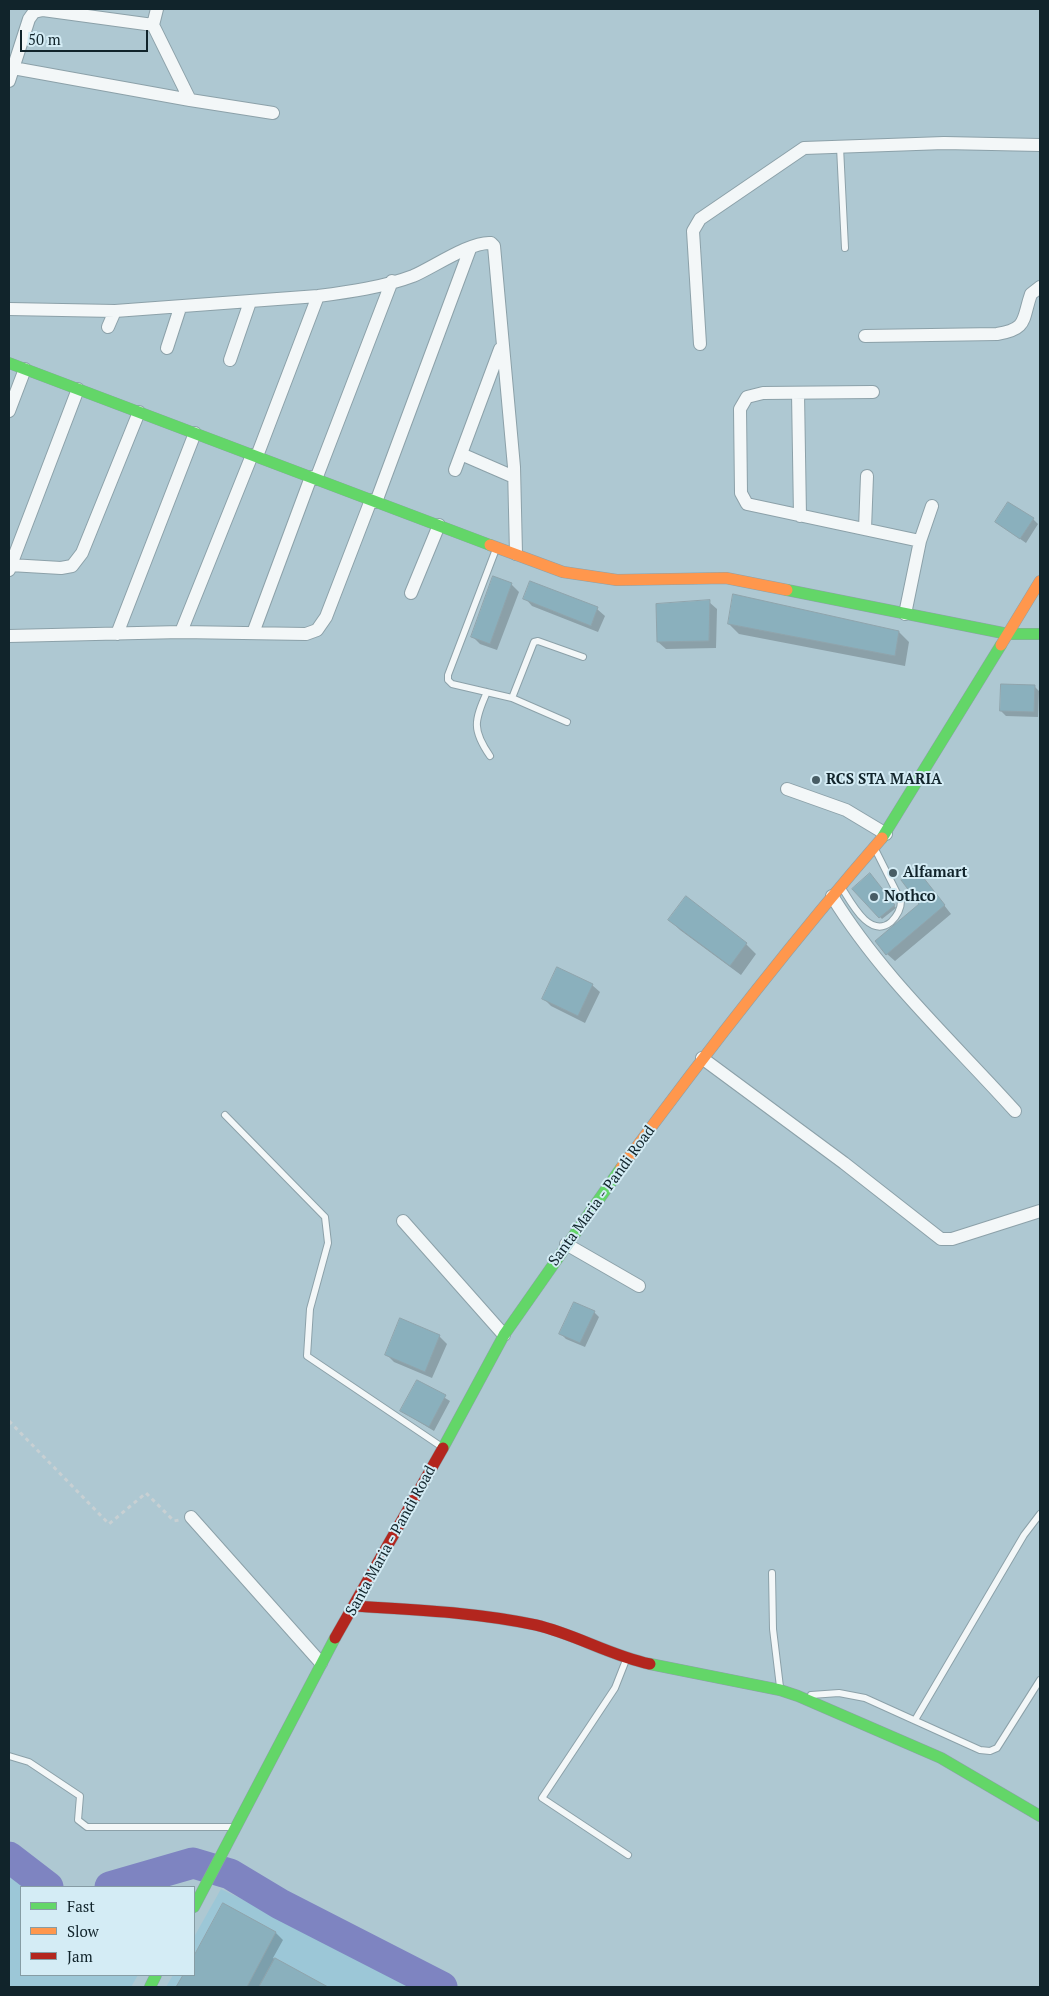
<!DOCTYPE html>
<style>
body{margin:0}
#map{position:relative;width:1049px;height:1996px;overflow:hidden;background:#aec8d2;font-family:"PT Serif",serif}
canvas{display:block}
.frame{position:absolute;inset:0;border:10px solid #11242b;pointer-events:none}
.legend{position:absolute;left:20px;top:1886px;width:175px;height:90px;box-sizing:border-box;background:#d4ecf5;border:1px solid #869ca4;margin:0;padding:6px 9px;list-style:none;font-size:15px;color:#11242b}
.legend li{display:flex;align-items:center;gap:10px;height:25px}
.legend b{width:25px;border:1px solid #869ca4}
.scale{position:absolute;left:20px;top:30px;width:128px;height:22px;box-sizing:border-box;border:2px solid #11242b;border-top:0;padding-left:6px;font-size:15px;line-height:18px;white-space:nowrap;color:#11242b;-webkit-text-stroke:4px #d4ecf5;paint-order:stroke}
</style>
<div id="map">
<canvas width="1049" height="1996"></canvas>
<div class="frame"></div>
<ul class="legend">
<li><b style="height:6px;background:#63d668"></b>Fast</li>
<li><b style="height:6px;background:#ff974d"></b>Slow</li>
<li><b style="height:6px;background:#b3261e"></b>Jam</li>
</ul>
<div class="scale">50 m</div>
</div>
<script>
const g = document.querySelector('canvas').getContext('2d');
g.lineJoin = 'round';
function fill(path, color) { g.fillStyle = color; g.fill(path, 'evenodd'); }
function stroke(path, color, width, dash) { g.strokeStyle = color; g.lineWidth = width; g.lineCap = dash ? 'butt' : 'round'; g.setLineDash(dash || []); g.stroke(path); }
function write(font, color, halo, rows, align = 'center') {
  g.font = font + ' "PT Serif",serif'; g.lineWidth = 4; g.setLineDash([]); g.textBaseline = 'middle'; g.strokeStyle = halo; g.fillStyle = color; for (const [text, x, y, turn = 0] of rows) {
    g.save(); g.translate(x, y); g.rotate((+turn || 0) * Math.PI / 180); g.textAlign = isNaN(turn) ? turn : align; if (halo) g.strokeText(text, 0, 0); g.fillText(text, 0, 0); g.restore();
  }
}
const built = new Path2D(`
 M9 1871 30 1887H21V1975H138L131 1987H9Z
 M221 1889 423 1987H166L173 1975H194V1937Z`);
const shadow = new Path2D(`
 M1033 519 1038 524 1026 543 996 522Z
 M511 584 519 592 497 650 480 644 472 636Z
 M525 598 597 609 605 616 598 632 532 606Z
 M709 602 717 609 716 648 666 649 658 642Z
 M729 624 899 632 909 642 905 666 739 634Z
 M1034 686 1039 691 1038 717 1006 716 1001 711Z
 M915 868 951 914 895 961 887 954 921 904Z
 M871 876 896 908 882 919 854 889Z
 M670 920 746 944 756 954 741 975 680 930Z
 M592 985 600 992 585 1023 551 1006 543 998Z
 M594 1312 599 1317 585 1347 566 1339 561 1334Z
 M439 1336 447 1344 432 1378 394 1362 386 1354Z
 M417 1381 450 1401 434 1431 401 1411Z
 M224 1905 276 1933 283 1940 273 1958 325 1987H177L184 1975H194V1958Z`);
const river = new Path2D(`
 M9 1857 48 1887
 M110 1887 193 1863 230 1874 280 1904 442 1987`);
const building = new Path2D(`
 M1008 502 1034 518 1020 539 995 522Z
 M493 576 512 583 490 644 471 637Z
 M530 581 598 607 591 626 523 599Z
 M733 594 899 631 895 656 728 624Z
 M710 600 709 641 657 642 656 604Z
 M1001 684 1035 685 1034 712 1000 711Z
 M915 867 945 905 886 955 875 941 919 904 901 880Z
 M870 873 895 905 879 918 852 889Z
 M686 896 747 943 730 966 668 920Z
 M557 967 593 984 578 1016 542 999Z
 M574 1302 595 1311 580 1343 559 1334Z
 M400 1318 440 1335 425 1372 385 1355Z
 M417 1380 446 1395 429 1427 400 1411Z
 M223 1903 276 1932 247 1987H176L183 1975H194V1956Z
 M275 1958 328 1987H259Z`);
const path = new Path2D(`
 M9 1421 109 1524 146 1493 174 1521 179 1520`);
const lane = new Path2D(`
 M840 147 845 248
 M496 549 448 675V680L452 684 512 698 567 722
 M487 692C474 721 472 730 490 756
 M512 698 534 642 538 641 583 657
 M842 888C852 904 870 939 891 922 897 916 901 910 901 901L876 851
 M225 1115 325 1217 328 1243 310 1309 307 1356 442 1447
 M772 1573 773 1629 780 1687
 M626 1660 615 1688 542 1798 628 1855
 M811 1695 839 1693 865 1698 980 1750 990 1751 997 1748 1040 1680
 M915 1720 1024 1535 1040 1514
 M9 1756 29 1762 80 1796 78 1820 87 1827H232`);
const street = new Path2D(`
 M157 9 153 25 190 100 273 113
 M13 68 190 100
 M9 81 29 19 34 12 43 10 153 25
 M9 309 115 311 318 296C349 292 384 287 413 276 432 268 471 241 491 243L494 246 514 467 516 554
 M108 327 115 311
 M865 336 997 334C1028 329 1022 320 1031 294L1040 287
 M700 344 693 231 700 219 804 148 944 143 1040 145
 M167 348 180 308
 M230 360 250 302
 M873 392 763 393 747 397 740 409 741 493 747 504 920 541
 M798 393 800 516
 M9 411 25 369
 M461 454 514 477
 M257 456 318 296
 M455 470 500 349
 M316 479 392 281
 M376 502 470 249
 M865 529 867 476
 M10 565 61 568 72 566 82 553 139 412
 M9 570 78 389
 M411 593 439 525
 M905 614 920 541 932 506
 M181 632 252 455
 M253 633 311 477
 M117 634 195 433
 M9 636 181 632 306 634 317 630 326 617 371 500
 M787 789 846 810 886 834
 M832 896C881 976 952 1041 1015 1111
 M702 1058 844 1163 941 1239H952L1040 1211
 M403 1221 504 1335
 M566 1244 639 1286
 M191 1517 321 1663`);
const fast = new Path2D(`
 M9 363 490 545
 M787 590 1008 634H1040
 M882 838 1001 645
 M443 1448 504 1335 621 1168
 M650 1664 780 1690 798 1696 941 1758 1040 1816
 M194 1907 335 1638
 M150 1987 156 1975`);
const slow = new Path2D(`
 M490 545 563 572 617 580 726 578 787 590
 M1001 645 1040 581
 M621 1168C704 1055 790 944 882 838`);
const jam = new Path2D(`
 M354 1606C415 1610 476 1612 536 1625 575 1634 611 1656 650 1664
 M335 1638 443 1448`);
const markers = [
 [816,780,5,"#485d65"],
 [893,873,5,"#485d65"],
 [874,897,5,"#485d65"]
];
const poiNames = [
 ["RCS STA MARIA",826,780],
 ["Alfamart",903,873],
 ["Nothco",884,897]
];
const streetNames = [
 ["Santa Maria - Pandi Road",602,1196,-54],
 ["Santa Maria - Pandi Road",391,1541,-61]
];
fill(built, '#9cc7d7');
fill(shadow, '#0003');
stroke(river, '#7e84c1', 31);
fill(building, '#8ab0bd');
stroke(building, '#8fa4ac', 1);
stroke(lane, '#8ca1a9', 8);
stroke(street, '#8ca1a9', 14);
stroke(fast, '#8ca1a9', 12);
stroke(slow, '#8ca1a9', 12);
stroke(jam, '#8ca1a9', 12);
stroke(path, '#c8d0d3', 3, [4, 4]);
stroke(lane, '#f3f7f8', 6);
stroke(street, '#f3f7f8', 12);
stroke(fast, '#63d668', 11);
stroke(slow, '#ff974d', 11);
stroke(jam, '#b3261e', 11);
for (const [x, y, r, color] of markers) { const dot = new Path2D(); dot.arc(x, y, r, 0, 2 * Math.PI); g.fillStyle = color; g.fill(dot); stroke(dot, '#d4ecf5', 2); }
write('bold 15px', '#11242b', '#d4ecf5', poiNames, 'left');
write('15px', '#11242b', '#d4ecf5', streetNames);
</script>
